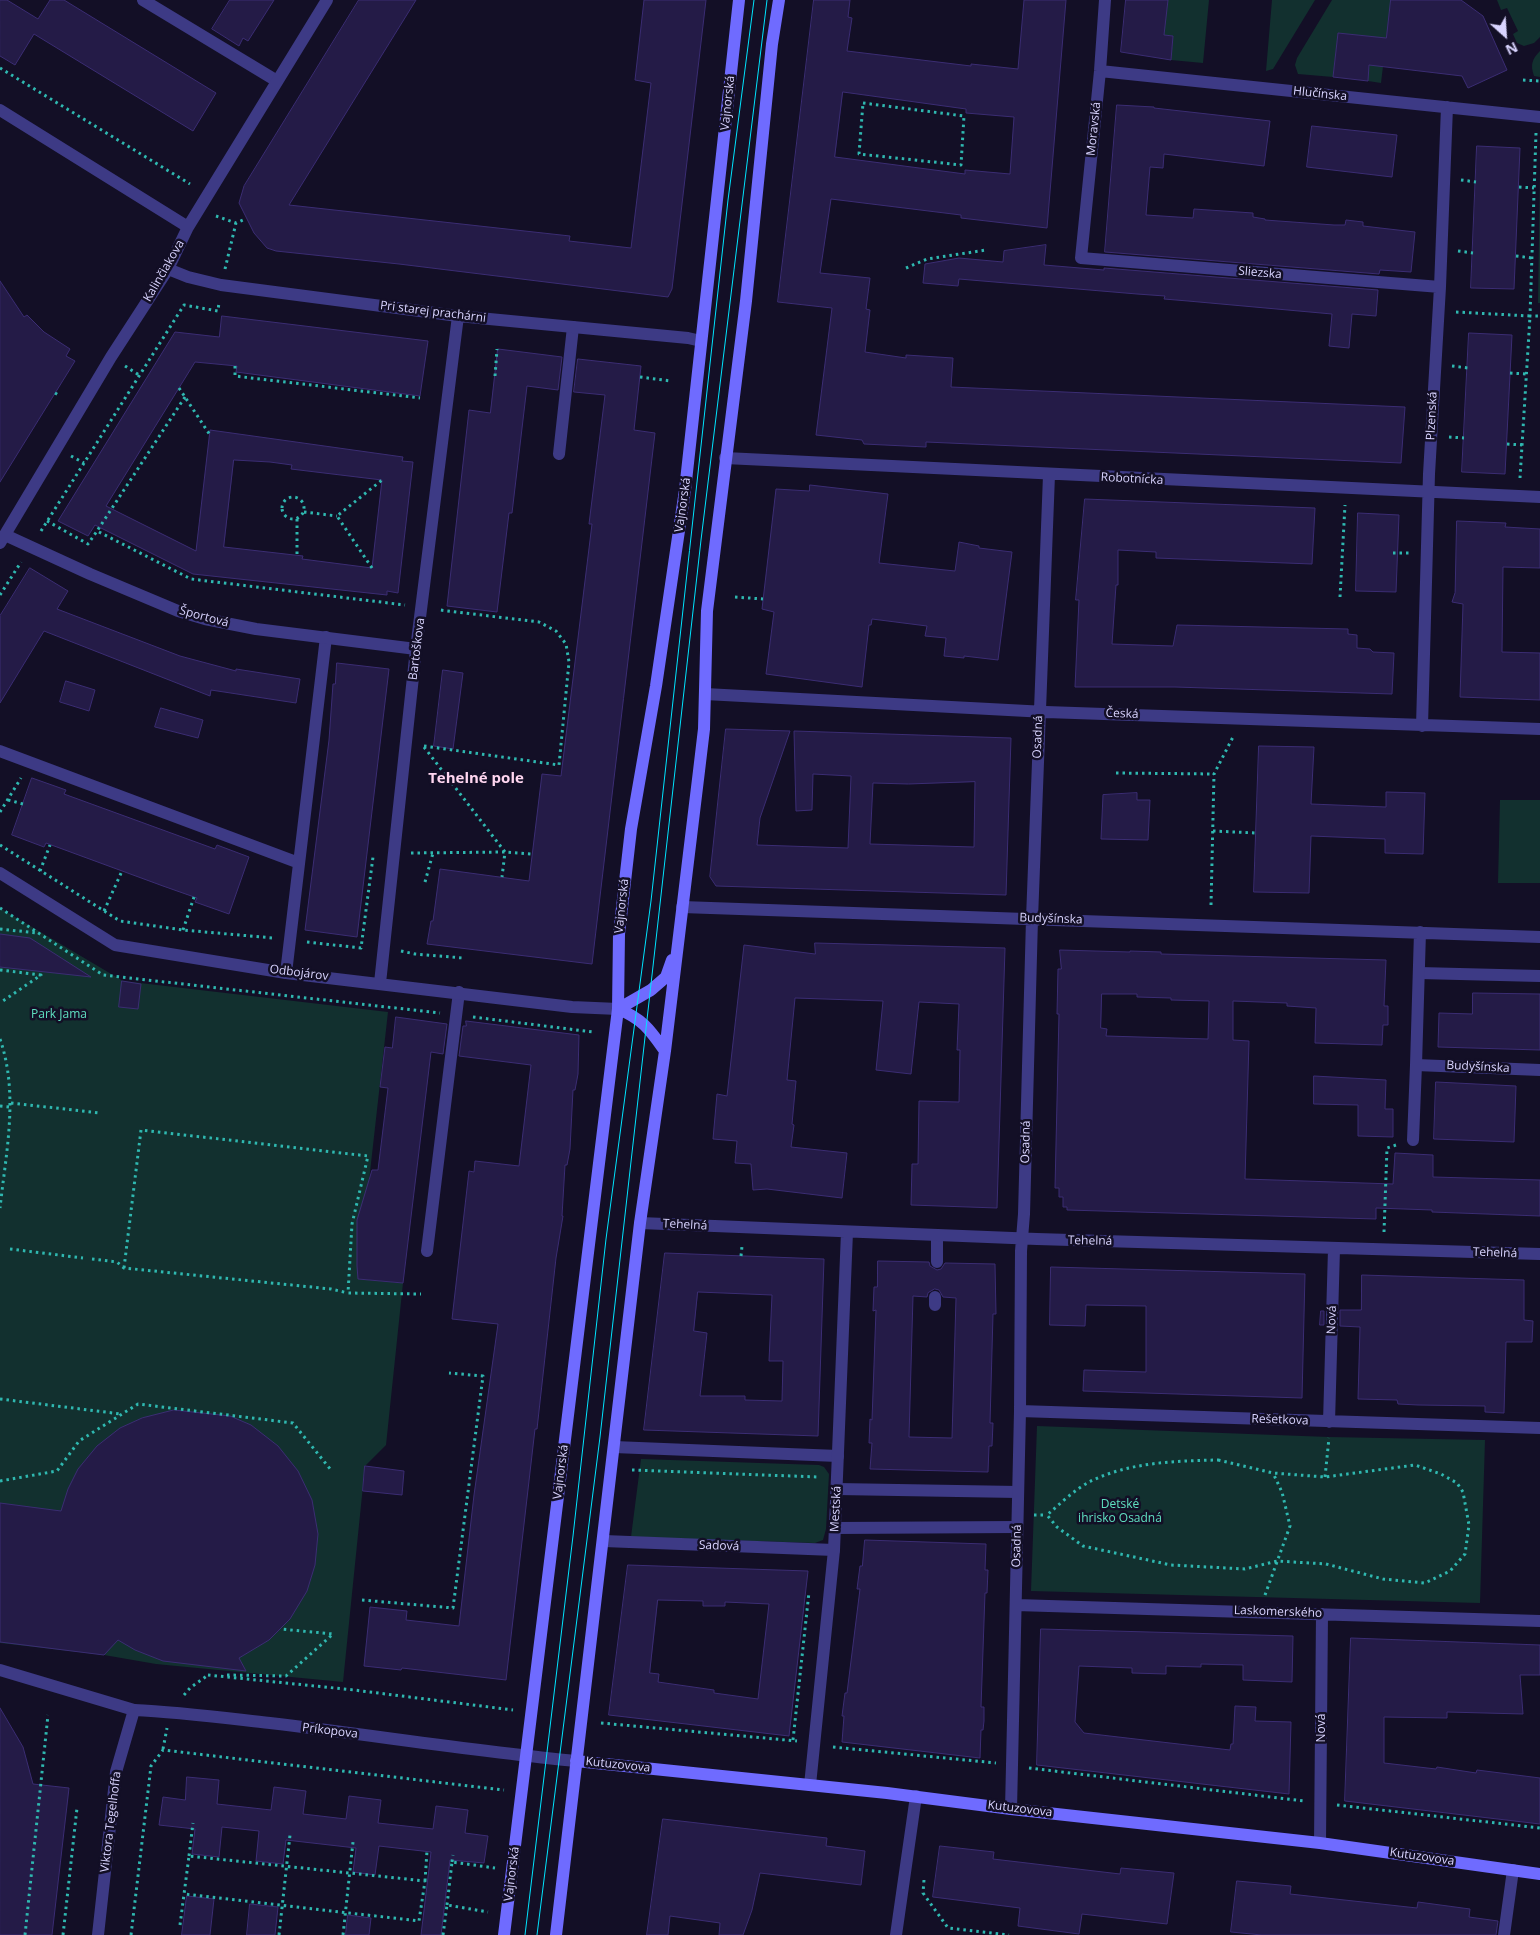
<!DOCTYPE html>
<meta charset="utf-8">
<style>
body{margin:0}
#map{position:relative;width:1540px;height:1935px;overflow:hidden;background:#130f26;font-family:"Open Sans",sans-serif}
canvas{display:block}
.north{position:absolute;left:1480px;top:10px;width:50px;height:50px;-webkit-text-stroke:4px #130f26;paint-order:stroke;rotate:154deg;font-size:14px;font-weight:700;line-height:20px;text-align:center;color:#d9d4ff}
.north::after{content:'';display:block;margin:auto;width:18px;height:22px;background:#d9d4ff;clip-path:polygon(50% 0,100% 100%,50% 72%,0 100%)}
</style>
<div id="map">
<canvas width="1540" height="1935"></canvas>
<div class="north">N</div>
</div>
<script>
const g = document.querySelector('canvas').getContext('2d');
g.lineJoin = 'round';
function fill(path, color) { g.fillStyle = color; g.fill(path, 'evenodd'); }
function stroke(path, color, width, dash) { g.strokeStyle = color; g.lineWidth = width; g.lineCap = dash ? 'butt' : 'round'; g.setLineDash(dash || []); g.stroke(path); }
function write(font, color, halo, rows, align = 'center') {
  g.font = font + ' "Open Sans",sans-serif'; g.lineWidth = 5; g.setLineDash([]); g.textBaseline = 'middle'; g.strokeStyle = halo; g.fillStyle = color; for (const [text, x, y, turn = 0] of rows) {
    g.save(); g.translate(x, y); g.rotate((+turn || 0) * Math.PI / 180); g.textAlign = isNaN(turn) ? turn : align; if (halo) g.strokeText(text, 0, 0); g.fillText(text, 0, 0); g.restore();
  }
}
const green = new Path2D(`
 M1168 0H1209L1203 63 1171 60 1173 36 1160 35 1161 9 1167 10Z
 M1272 0H1315L1273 69 1266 71Z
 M1332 0H1391L1381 83 1368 81 1372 37 1338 33 1333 77 1298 74 1295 65 1297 58Z
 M1497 0H1540V37L1534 43 1524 46 1517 43 1513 34 1518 31 1507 8 1501 10Z
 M1540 51V77L1534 76C1530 65 1532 59 1540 51Z
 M1540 171V303H1538Z
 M1500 800H1540V883H1498Z
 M0 908 123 981 388 1012 358 1279 403 1283 386 1445 365 1466 343 1682 156 1664 104 1655 0 1643Z
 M1037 1426 1329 1437 1485 1440 1480 1603 1031 1591Z
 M641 1459 819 1465 824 1467 829 1474 826 1529 823 1540 815 1543 631 1537Z`);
const building = new Path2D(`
 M0 0H7L38 19 50 0H64L216 93 193 131 34 34 15 65 0 56Z
 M230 0H274L248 41 243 38 239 46 212 29Z
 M359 0H416L289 205 570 236 569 241 631 248 651 83 635 80 644 0H706L672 289 668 297 399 264 276 251 267 248 254 233 239 203 244 186Z
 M814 0H850L848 17 852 18 847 51 971 66V64L1018 69 1024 0H1066L1047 228 961 218V215L831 199 820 273 870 278 866 309 870 310 865 352 906 358V355L953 358 951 387 1405 407 1401 463 926 442V447L864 444 862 440 816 435 832 308 778 302ZM843 92 966 109V113L1014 117 1010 174 965 170V174L835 157Z
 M1126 0H1168L1164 35 1173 36 1171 60 1121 52Z
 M1391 0H1461L1483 16 1507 70 1468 88 1462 76 1369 65 1368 81 1333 77 1338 33 1386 38Z
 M1117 105 1154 107V108L1270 121 1264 166 1164 154 1163 168 1150 167 1146 215 1193 218 1194 209 1253 213V217L1265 219V220L1334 225H1345L1346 220 1363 222V226L1415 232 1411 272 1380 270 1379 274 1105 252Z
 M1312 126 1397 135 1392 177 1307 167Z
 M1477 146 1520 148 1514 289 1471 288Z
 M1046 245 1044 265 1104 270V268L1378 290 1376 316 1352 314 1349 348 1329 346 1332 314 1188 301 1164 299 1165 296 1137 294 959 279 958 286 923 283 925 264 959 258 1003 262 1004 251Z
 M0 281 24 317 27 315 44 332 70 349 66 356 75 361 0 482Z
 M222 316 428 341 420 396 236 372 237 366 195 362 106 506 196 551 210 430 403 457 402 461 413 462 398 593 387 591V595L193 574 95 525 88 536 58 521 175 332 219 337ZM234 460 270 462 292 465 291 469 382 480 372 568 302 559 303 556 224 547Z
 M1469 333 1512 335 1505 474 1462 472Z
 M498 349 562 357 558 390 527 386 512 513H509L497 612 447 606 469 410 490 413Z
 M578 359 641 366 634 430 655 433 592 964 427 944 431 921H433L440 869 529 881 542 774 561 776 592 524H589L605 395 574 392Z
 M810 485 888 494 879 563 955 571 959 542 979 546V548L1012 552 998 660 964 656V658L944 656 946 638 925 636 927 626 872 619 871 625H869L862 687 766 674 774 612 762 609 776 489 809 491Z
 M1085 499 1315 508 1312 564 1156 558V552L1118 550V585H1116L1112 644 1173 646 1177 625 1348 629V634L1357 635V648L1370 649 1373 652 1394 653 1392 694 1175 687H1075L1079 600H1076Z
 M1358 513 1399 515 1396 592 1356 591Z
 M1457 521 1506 523 1505 527 1540 529V568L1503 567 1502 652 1540 653V700L1460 697 1463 604 1452 602 1455 593Z
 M30 568 68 591 57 609 180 656 236 671V669L300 679 296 703 211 690 210 696 44 631 0 703V616Z
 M337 663 389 669 357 937 305 930 329 740 333 684H335Z
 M443 670 463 673 453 749 434 746Z
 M66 681 95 690 89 711 60 702Z
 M161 708 203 720 198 738 155 727Z
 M726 729 790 731 760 818 757 845 848 848 851 776 813 774 812 810 796 811 794 731 1011 738 1006 895 716 886 710 877ZM975 782 974 847 870 844 873 783 908 784Z
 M1259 746 1314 747 1311 804 1386 807V792L1425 793 1423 854 1385 853V839L1311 836 1309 893 1254 892Z
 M32 778 66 790 64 794 215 849 217 845 249 857 229 914 195 902 197 898 163 886 46 843 44 847 12 835Z
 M1137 793V800H1150L1148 840 1101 839 1103 795Z
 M0 934 30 938 91 977 0 967Z
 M815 943 1005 948 997 1208 911 1205 912 1164H918L919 1101 959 1102 960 1050H957L959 1004 919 1002 911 1074 876 1070 883 1001 795 998 787 1080 796 1081 792 1124 794 1125 791 1147 847 1153 842 1198 767 1189 753 1190 751 1164 735 1163 737 1141 713 1139 717 1094 727 1096 744 945 815 954Z
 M1060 950 1130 952V951L1161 952V954L1386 960 1384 1006H1388V1025H1383L1382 1045 1315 1043 1316 1008 1287 1006V1003L1233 1001V1040L1249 1041 1245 1179 1393 1184 1395 1153 1433 1155V1177L1540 1180V1216L1432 1212V1210L1376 1208V1219L1067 1210V1207H1063V1197H1059V1188H1055L1059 1014H1057L1058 969H1061ZM1102 994H1137V997L1171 998V1000L1209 1001 1208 1039 1106 1036 1107 1029 1101 1028Z
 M122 981 141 984 138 1009 119 1007Z
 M1473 993 1540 994V1050L1438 1047 1439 1013 1472 1014Z
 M396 1017 447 1024 443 1054 431 1052 403 1283 358 1279 357 1266V1220L372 1170H378L388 1088 380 1087 385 1047 392 1048Z
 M466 1021 579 1035 578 1074 575 1090H573L570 1149 567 1165H565L562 1216H563L556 1258 537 1429H535L506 1680 402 1668 401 1670 364 1666 370 1607 407 1611 406 1620 459 1626 474 1495 498 1324 452 1319 469 1171 474 1172 475 1161 519 1166 531 1065 459 1056 463 1026H466Z
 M1314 1076 1386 1080 1385 1109H1393V1137L1358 1136V1105L1314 1104Z
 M1436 1082 1516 1086 1514 1142 1434 1139Z
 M665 1253 824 1259 818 1436 644 1430ZM698 1292 772 1295 769 1361H783L782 1401 745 1400V1396H700L707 1333 694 1331Z
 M878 1261 929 1262 930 1266 937 1270 941 1269 945 1263 995 1264 996 1314H993L990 1423H993L992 1446H989L988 1472 870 1469 872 1443H869L870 1419 872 1420 876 1310 873 1311 874 1287H877ZM935 1289 939 1290 943 1297 956 1298 952 1438 909 1437 913 1296 927 1297 928 1293Z
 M1051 1267 1305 1274 1302 1398 1083 1391 1084 1370 1146 1372V1306L1086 1305 1085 1326 1050 1325Z
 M1362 1275 1524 1280V1320L1533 1321 1532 1342H1506L1504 1413 1485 1412V1406L1418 1405 1398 1404 1397 1400 1358 1399 1360 1327 1340 1326V1310H1361Z
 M1321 1311H1324V1325H1320Z
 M174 1410 230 1416 251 1425 278 1446 298 1471 312 1500 318 1534 315 1565 307 1591 290 1619 269 1640 239 1658 246 1671 163 1661 135 1650 118 1640 104 1655 0 1642V1503L61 1511 68 1489 78 1469 97 1446 120 1428 142 1418Z
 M365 1466 404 1471 402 1495 363 1491Z
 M865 1540 986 1544 985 1570H988L987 1593H985L981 1707H984V1721L983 1730H981L980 1758 842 1742 844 1716H842L845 1693H847L860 1589H857L860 1566H862Z
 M628 1565 808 1571 789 1736 609 1715ZM658 1600 703 1601V1606H725V1602L769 1604 758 1699 714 1693V1690L658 1682 659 1674 650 1673Z
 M1041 1629 1293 1636 1292 1682 1243 1680V1665L1201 1664V1667L1166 1666V1674L1132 1673V1668L1079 1666 1075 1722 1084 1733 1230 1750 1231 1744H1233L1235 1706 1256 1707 1255 1721 1291 1722 1289 1794 1037 1765Z
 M1351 1638 1540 1645V1675H1520L1523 1714 1447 1712V1718L1384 1717V1763L1436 1769 1437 1767 1476 1773 1477 1770 1540 1778V1824L1345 1801Z
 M0 1708 23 1747 33 1784 69 1788 52 1935H0Z
 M187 1777 219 1780 217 1804 271 1810 274 1787 306 1791 303 1814 346 1819 349 1796 381 1800 378 1823 433 1829 436 1806 468 1810 465 1833 488 1836 484 1863 450 1860 441 1935H421L431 1852 379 1846 375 1875 353 1872 356 1848 286 1840 283 1864 256 1861 259 1831 222 1827 219 1857 192 1854 195 1829 159 1825 163 1797 185 1800Z
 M663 1819 827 1838 826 1846 865 1851 861 1885 760 1873 752 1910 743 1935H719L720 1923 670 1916 668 1935H647Z
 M940 1846 994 1852 993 1859 1120 1874 1121 1868 1174 1873 1167 1924 1082 1914 1079 1934 1018 1926 1020 1908 933 1897Z
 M1237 1881 1291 1886 1290 1894 1417 1908 1418 1902 1470 1909 1469 1917 1498 1921 1496 1935H1262L1231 1932Z
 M187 1896 214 1899 210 1935H182Z
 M250 1904 278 1907 275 1935H247Z
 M348 1915 371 1918 369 1935H346Z`);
const path = new Path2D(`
 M0 68 190 184
 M1523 80 1540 81
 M863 103 964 116 961 165 859 154Z
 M1536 133 1530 316H1540
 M1461 180 1476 182
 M1519 187 1534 188
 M216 216 236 223 243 220
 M1458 251 1473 253
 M1516 256 1532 258
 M906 268 927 259 986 250
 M225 269 236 223
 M1456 312 1530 316 1520 478
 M125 366 139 375
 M235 366V376L420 398
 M1452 366 1468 368
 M1510 373 1526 374
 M495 376 497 349
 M640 377 671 381
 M179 388 210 435
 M55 393 60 396
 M185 397 97 531 191 579 405 605
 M1449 437 1464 438
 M1507 444 1522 445
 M71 456 84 463
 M282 508a11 11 0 1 1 22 0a11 11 0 1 1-22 0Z
 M304 512 337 516
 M297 519V555
 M47 521 88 544 97 531
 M41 531 184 305 218 311 219 302
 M1393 553H1409
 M372 568 337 516 382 480
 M0 595 21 562
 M735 597 763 599
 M1340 597 1345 505
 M424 746 559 765 569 662 566 644 556 631 539 622 440 610
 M424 747 505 852 502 877
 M1116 773 1214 774
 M8 800 23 804
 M0 812 21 778
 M1213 831 1256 833
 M0 845 120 921 183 930 273 938
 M411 853 505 852 532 854
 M40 871 50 845
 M425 882 433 853
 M1211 905 1214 774 1234 735
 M0 908 103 975 440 1013
 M104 911 122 871
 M0 929 37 933
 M183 930 194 897
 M307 942 361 948 373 857
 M401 951 415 954 463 958
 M0 970 41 975 0 1003
 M473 1017 593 1032
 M0 1039C19 1094 6 1152 0 1208
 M11 1103 100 1113
 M0 1106 10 1107
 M1384 1232 1387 1148 1396 1145
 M10 1249 83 1258
 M741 1256 742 1246
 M92 1259 117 1262 124 1268 331 1289 348 1293
 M124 1268 141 1130 368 1156 352 1224 348 1293 421 1294
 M0 1399 121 1414
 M1218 1460 1273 1473 1325 1477 1415 1465 1441 1474 1457 1483 1463 1492 1469 1525 1465 1554 1450 1571 1425 1583 1383 1579 1326 1564 1277 1561 1245 1569 1171 1565 1083 1546 1057 1527 1047 1515C1061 1503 1076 1488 1093 1480 1132 1462 1176 1461 1218 1460Z
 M632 1470 818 1477
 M1325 1477 1329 1438
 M0 1481 57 1471 79 1441 138 1404 293 1423 331 1470
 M1034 1515H1047
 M1265 1595 1290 1526 1282 1492 1273 1473
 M362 1600 453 1608 483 1376 449 1373
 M208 1675 354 1690 513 1710
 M227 1675 286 1676 333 1634 281 1629
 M184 1695 190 1688 208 1675
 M601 1723 797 1741
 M793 1740 809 1592
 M833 1747 996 1763
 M163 1749 167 1728
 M1029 1768 1304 1801
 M1337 1805 1540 1828
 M189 1856 193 1823
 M452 1862 453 1855
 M924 1880 923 1893 948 1928 1009 1935
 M425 1881 427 1851
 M447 1905 452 1862 495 1868
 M180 1925 189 1856 425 1881 419 1921 184 1894
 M25 1935 48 1715
 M63 1935 77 1808
 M131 1935 151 1766 163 1750 504 1790
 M279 1935 290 1835
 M343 1935 353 1842
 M443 1935 447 1905 488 1912`);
const lane = new Path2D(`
 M143 0 277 81
 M559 454 573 327
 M0 751 299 863
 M286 973 326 637
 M1419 973 1540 976
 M427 1251 459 992
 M937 1262V1235
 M935 1305V1297
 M614 1447 838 1456
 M837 1489 1018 1492
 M835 1528 1017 1527
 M604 1541 834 1550
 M0 1670 134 1710
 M896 1935 916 1796
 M1504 1935 1513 1870`);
const street = new Path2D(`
 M1105 0 1100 71 1081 258 1440 287
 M1100 71 1540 117
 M0 110 188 227
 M168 269 188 277 221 285 458 316 688 338 701 341
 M725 458 1540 497
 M5 535 90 574 178 611 205 619 256 629 416 649
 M0 543 111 357 168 269 188 227 327 0
 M705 694 1046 712 1540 729
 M1422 726 1429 474 1440 287 1447 107
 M0 873 115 945 286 973 572 1007 618 1009
 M682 907 1540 937
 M1420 932 1416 1065 1540 1070
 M380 983 416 649 458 316
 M1413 1140 1416 1065
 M640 1223 1037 1239 1540 1254
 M1020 1411 1540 1428
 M1329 1422 1334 1249
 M1016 1605 1540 1621
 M810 1785 834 1550 847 1232
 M1011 1809 1020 1411 1021 1251 1024 1214 1032 919 1049 475
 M1320 1843 1322 1614
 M98 1935 116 1772 134 1710C180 1712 225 1718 270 1723 372 1735 474 1751 576 1761`);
const secondary = new Path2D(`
 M618 1009 651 990 666 977 672 960
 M618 1009C643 1019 650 1030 665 1051
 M576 1761 887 1793 1011 1809 1320 1843 1540 1874
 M504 1935 618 1009 619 934 631 829 656 686 685 490 739 0
 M556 1935 640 1223 665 1051 699 771 704 729 707 611 746 301 772 44 779 0`);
const tram = new Path2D(`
 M525 1935 573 1536 606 1239 651 901 728 200 754 0
 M537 1935 600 1437 701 540 767 0`);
const streetNames = [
 ["Hlučínska",1320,94,6],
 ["Vajnorská",728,103,-84],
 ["Moravská",1094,129,-84],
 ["Kalinčiakova",164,271,-60],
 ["Sliezska",1260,273,5],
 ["Pri starej prachárni",433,312,7],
 ["Plzenská",1432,416,-87],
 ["Robotnícka",1132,479,3],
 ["Vajnorská",683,505,-82],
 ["Športová",204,617,15],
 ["Bartoškova",417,649,-83],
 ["Česká",1122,714,2],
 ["Osadná",1038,737,-88],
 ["Vajnorská",622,906,-84],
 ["Budyšínska",1051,919,2],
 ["Odbojárov",299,973,7],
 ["Budyšínska",1478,1067,3],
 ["Osadná",1026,1142,-89],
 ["Tehelná",685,1225,3],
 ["Tehelná",1090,1241,1],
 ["Tehelná",1495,1253,2],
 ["Nová",1332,1320,-88],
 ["Rešetkova",1280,1420,2],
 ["Vajnorská",561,1472,-83],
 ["Mestská",836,1509,-87],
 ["Sadová",719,1546,2],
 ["Osadná",1017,1546,-89],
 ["Laskomerského",1278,1612,2],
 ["Nová",1322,1728,-90],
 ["Príkopova",330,1731,7],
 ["Kutuzovova",618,1765,6],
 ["Kutuzovova",1020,1809,7],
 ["Viktora Tegelhoffa",111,1822,-83],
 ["Kutuzovova",1422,1857,8],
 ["Vajnorská",512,1874,-83]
];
const parkNames = [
 ["Park Jama",59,1015],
 ["Detské",1120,1505],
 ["ihrisko Osadná",1120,1519]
];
const quarterNames = [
 ["Tehelné pole",476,779]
];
fill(green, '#12302f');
fill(building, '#241b47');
stroke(building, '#3b2d73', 1);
stroke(path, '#2fb8b0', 3, [2.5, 4]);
stroke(lane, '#3d3a85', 12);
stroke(street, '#3d3a85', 12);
stroke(secondary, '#6f6bff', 12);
stroke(tram, '#00e5ff', 1);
write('12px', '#d9d4ff', '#130f26', streetNames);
write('12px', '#5fe0c0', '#130f26', parkNames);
write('bold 15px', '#ffd6f0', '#130f26', quarterNames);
</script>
